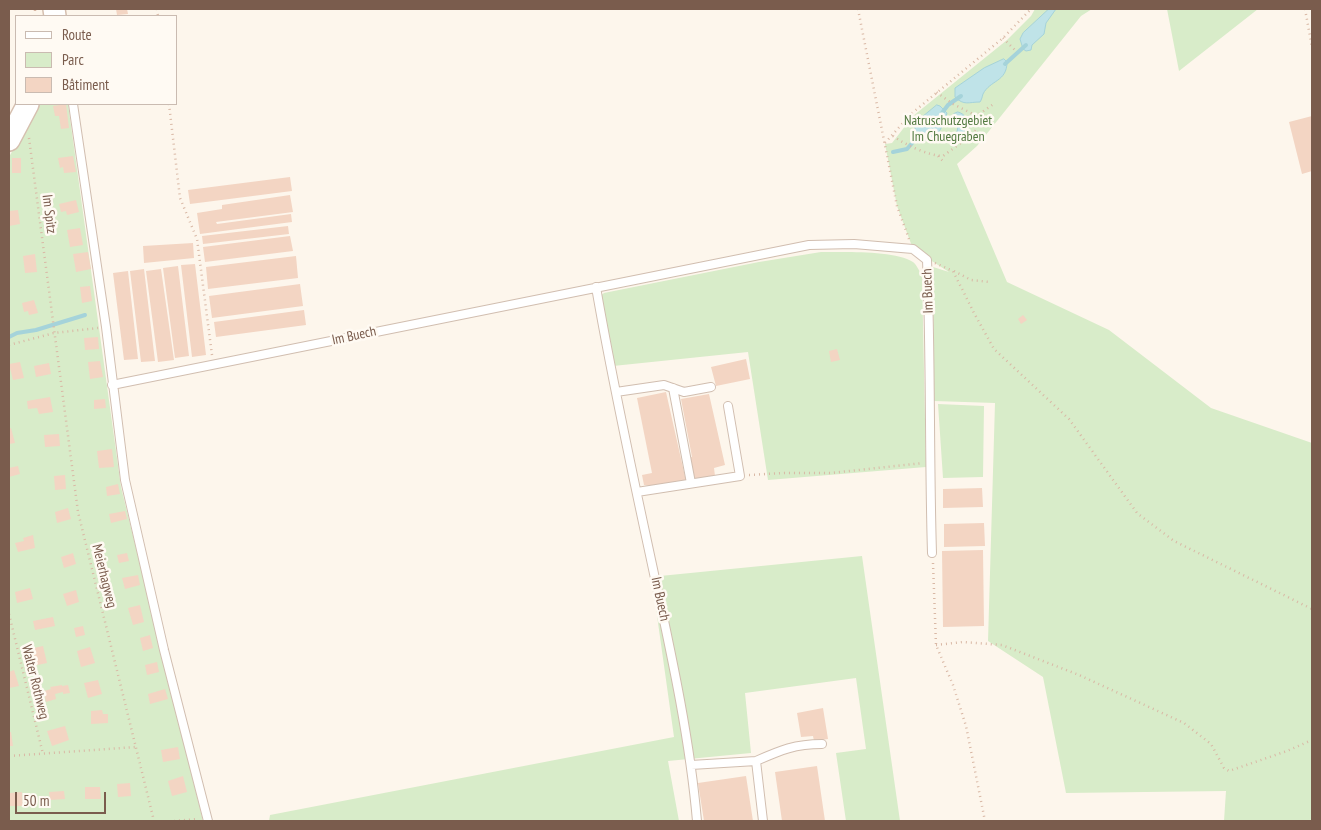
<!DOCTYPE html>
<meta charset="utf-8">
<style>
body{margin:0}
#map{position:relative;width:1321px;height:830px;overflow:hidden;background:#fdf6ec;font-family:"PT Sans Narrow",sans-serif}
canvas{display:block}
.frame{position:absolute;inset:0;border:10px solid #7a5c4d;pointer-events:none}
.legend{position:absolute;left:15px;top:15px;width:162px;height:90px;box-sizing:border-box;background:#fffaf3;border:1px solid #cabbb1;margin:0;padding:6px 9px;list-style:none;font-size:15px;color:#7a5c4d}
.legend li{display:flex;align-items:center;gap:10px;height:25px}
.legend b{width:25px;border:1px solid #cabbb1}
.scale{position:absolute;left:15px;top:792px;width:91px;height:22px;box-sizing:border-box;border:2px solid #7a5c4d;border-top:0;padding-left:6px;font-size:15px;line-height:18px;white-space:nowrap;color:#7a5c4d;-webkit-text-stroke:4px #fffaf3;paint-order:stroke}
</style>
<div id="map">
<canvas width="1321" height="830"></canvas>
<div class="frame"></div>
<ul class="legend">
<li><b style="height:6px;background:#fff"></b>Route</li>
<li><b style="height:14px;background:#d8ecc9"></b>Parc</li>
<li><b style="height:14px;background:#f3d5c3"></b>Bâtiment</li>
</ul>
<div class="scale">50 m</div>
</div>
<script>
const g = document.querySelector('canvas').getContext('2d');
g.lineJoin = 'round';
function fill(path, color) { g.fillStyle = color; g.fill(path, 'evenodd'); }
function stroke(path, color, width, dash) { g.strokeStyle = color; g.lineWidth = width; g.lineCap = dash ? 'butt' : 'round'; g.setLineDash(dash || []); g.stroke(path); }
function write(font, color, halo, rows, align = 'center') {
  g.font = font + ' "PT Sans Narrow",sans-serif'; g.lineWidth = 5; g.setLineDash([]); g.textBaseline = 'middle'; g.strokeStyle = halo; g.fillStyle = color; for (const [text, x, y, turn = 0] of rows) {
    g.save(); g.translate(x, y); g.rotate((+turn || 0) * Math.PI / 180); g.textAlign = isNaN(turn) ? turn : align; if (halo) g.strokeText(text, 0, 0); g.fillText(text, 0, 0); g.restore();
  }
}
const green = new Path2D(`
 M1035 9H1092L1081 16 977 146 957 164 1007 282 1109 330 1211 408 1312 443V821H1224L1226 791 1066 793 1043 677 988 641 995 403 934 401 933 267 949 272 913 249 897 206 885 144 892 143 913 116 1007 40 1031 16Z
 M1167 9H1258L1179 71Z
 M39 104H68L121 487 203 821H9V157Z
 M821 252C843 252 895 250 913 262 917 265 919 271 922 275L926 467 768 480 748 352 613 366 600 296 604 293 759 262Z
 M938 404 984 406 983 477 943 478Z
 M862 556 900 821H846L836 753 866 749 856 678 745 693 751 753 668 761 679 821H269L270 815 674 737 653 587 654 583 660 576Z`);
const water = new Path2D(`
 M1049 9H1056L1046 23 1044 34 1032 45 1031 50 1026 51 1023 49 1020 39 1023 33Z
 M1004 59 1007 62C1007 82 990 80 983 94 982 97 982 99 980 102 969 102 964 106 955 97V88L984 68Z
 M937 105 940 106 947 113C943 126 935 148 917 137L914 124Z
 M958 112C966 114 967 120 967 128L962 134 957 132 958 126 954 114Z`);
const stream = new Path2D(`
 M1005 64 1026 45
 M942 113 948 105 961 96
 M893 152 907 149 919 135
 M9 337 17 333 36 330 85 315`);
const building = new Path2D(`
 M116 9H127L128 14 117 15Z
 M66 104 69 128 61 129 59 116H55L53 106Z
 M1312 116V171L1302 174 1289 122Z
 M73 156 76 172 64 173 63 167 60 168 58 158Z
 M12 158H21V173H12Z
 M290 177 292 191 190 204 188 190Z
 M290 195 293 212 216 222 217 224 291 214 292 222 200 234 197 213 222 209V205Z
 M76 200 79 212 67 215 66 211 61 212 59 204Z
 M18 210 20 224 9 226V211Z
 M288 226 289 234 203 244 202 236Z
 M80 228 83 245 70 247 67 230Z
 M290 236 293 251 205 262 203 247Z
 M193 243 194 258 144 263 143 246Z
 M88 252 91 269 76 272 73 254Z
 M35 254 37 272 25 273 23 256Z
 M296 256 298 278 208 289 206 267Z
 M195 264 206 355 192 357 181 265Z
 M178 266 189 356 175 358 163 268Z
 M144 269 155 361 141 362 130 271Z
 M161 269 174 360 158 362 146 271Z
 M128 271 138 359 124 360 113 273Z
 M300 284 303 306 212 318 209 296Z
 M90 286 92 301 82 303 80 287Z
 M34 300 38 313 29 315 28 311 24 312 22 303Z
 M304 310 306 325 216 337 214 322Z
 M1023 315 1027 320 1021 324 1018 319Z
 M98 337 99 349 85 350 84 338Z
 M837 349 840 360 831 362 829 351Z
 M746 359 750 379 716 386 711 367Z
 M100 361 103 377 90 379 88 362Z
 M20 362 24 378 13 380 9 364Z
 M49 363 51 374 36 377 34 366Z
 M666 392 686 481 655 487 644 485 642 475 652 473 637 398Z
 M709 394 725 465 714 468 715 476 695 480 690 457H692L681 399Z
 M50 397 53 412 39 414 37 408 28 409 27 401Z
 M105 399 106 408 94 409V400Z
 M11 428 15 443 9 444V429Z
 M59 434 60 446 45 447 44 435Z
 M112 449 114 467 99 468 97 451Z
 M18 466 20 474 9 477V468Z
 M65 475 66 489 55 490 54 476Z
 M118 484 120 494 107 496 106 487Z
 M982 488 983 507 943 508V489Z
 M68 508 71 519 57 523 55 512Z
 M125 511 127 519 111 523 109 514Z
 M984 523 985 546 944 547V524Z
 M33 535 35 548 18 552 15 543 24 541 23 538Z
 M983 550 984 626 943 627 942 551Z
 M73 553 76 564 64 568 61 557Z
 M127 553 129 561 119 563 117 555Z
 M138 575 140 585 125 589 122 578Z
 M30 588 33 599 17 603 15 592Z
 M76 590 79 602 67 606 63 594Z
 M140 605 144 622 133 625 128 608Z
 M53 617 55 626 35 630 33 621Z
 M83 626 85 635 76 637 74 628Z
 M150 635 153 648 143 651 140 638Z
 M43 646 47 663 33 666 29 649Z
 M90 647 95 663 81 667 77 651Z
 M157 662 159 672 147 675 145 665Z
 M14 670 19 686 9 688V672Z
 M98 680 102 694 88 698 84 683Z
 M62 685V686L68 685 70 693 63 694V692L55 694 56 699 46 702 44 691 51 689 50 687Z
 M165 689 168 699 150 704 148 694Z
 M823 708 828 739 814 741 813 736 801 737 797 713Z
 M102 710 103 714H108V723L91 724V711Z
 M65 726 69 740 52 746 47 731Z
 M9 732H11L13 746H9Z
 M178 747 180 759 163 762 161 750Z
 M817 766 825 821H782L775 772Z
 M183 776 187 792 172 796 168 781Z
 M746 776 753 821H704L698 783Z
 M130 783 131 796 118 797 117 784Z
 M85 787H100L101 799H85Z
 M64 791 65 799 50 800 49 792Z
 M22 792 23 806H9V793Z`);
const path = new Path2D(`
 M157 9 158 16
 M858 9 897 206 909 239
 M1305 9 1312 47
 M35 16V9
 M1003 38 1015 50
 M169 104 180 198 197 239 212 355
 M975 117 995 103
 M893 136C904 144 929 156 943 156L969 137 977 129 973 114 953 104 936 92
 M29 138 78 512 154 821
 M885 143 911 114 1003 38 1031 9
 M938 156 943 161
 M935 263 953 271 974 313 994 349 1069 419 1137 513 1174 541 1312 609
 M954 271 971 280 990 282
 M9 345 54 333 98 328
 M749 475 784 473H831L923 463
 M933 563 936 645 953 685 966 726 985 821
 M9 614 43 754
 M936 645 963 642 1002 645 1079 675 1184 723 1211 744 1224 768 1229 771 1287 751 1312 740
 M9 756 136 747
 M174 821 198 819`);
const lane = new Path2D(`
 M73 104 106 327 125 480 164 650 208 821
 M596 287C613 386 635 485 656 583 673 662 690 741 697 821
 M112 385 809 245 854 244 913 249 927 260C931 357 929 455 932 553
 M673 388 691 483
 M616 392 664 385 684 392 711 387
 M637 492 740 476 728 406
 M756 761C781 750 795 744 822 744
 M691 765 756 761 763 821`);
const secondary = new Path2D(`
 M54 9 55 16
 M9 140 28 104`);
const parkNames = [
 ["Natruschutzgebiet",948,121],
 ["Im Chuegraben",948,137]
];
const streetNames = [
 ["Im Spitz",49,214,83],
 ["Im Buech",928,291,-92],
 ["Im Buech",354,336,-12],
 ["Meierhagweg",104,576,76],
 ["Im Buech",660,599,78],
 ["Walter Rothweg",35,682,76]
];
fill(green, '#d8ecc9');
fill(water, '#bfe3e8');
stroke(water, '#a5d3da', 1);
stroke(stream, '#a5d3da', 4);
fill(building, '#f3d5c3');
stroke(lane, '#d1beb0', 10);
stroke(secondary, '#d6c0b0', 24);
stroke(path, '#d9b8a5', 2.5, [1, 4]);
stroke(lane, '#fff', 8);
stroke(secondary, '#fff', 21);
write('14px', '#537a41', '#fffaf3', parkNames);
write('14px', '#7a5c4d', '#fffaf3', streetNames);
</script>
